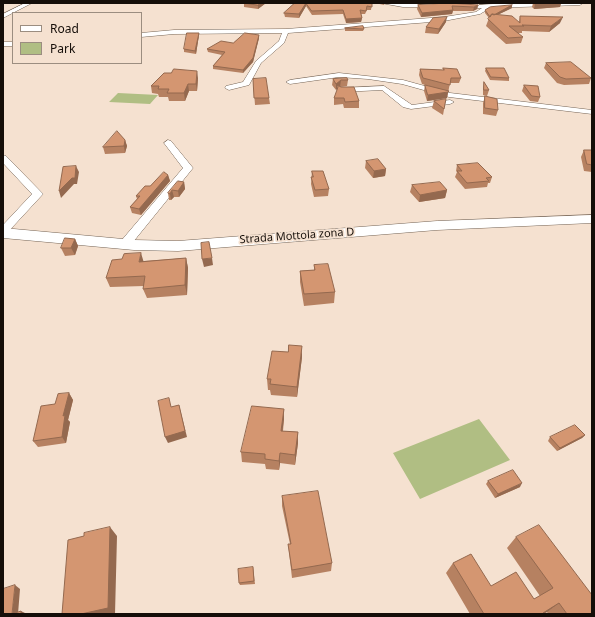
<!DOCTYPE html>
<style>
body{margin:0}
#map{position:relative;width:595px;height:617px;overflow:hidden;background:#f5e1d0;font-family:"Noto Sans",sans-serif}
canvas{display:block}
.frame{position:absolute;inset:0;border:4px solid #150e09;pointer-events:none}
.legend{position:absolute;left:12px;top:12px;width:130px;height:52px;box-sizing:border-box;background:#f5e1d0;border:1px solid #9b8d80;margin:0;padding:5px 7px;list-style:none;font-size:12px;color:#150e09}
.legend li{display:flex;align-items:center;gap:8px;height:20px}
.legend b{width:20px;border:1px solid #9b8d80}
</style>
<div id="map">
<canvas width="595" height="617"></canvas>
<div class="frame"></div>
<ul class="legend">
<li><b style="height:5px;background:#fff"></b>Road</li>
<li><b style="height:11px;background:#b0be83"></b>Park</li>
</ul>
</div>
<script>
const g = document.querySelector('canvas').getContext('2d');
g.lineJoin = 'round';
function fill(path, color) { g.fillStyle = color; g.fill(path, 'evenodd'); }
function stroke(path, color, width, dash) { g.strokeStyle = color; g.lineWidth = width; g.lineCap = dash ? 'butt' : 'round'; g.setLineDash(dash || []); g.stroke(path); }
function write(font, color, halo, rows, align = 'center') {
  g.font = font + ' "Noto Sans",sans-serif'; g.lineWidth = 3.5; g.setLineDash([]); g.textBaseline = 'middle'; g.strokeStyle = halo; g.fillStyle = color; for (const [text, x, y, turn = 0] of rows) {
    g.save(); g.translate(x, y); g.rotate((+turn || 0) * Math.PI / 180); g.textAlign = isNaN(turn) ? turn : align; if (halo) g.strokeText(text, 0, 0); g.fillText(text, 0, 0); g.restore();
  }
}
const green = new Path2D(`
 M118 93 158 95 150 104 109 102Z
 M479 419 510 460 420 499 393 453Z`);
const minor = new Path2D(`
 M25 3H32L3 18V14Z
 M381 3H454L463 5 460 7H403Z
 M507 3H583L580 5 490 8 480 14 444 21 288 33 284 43 261 63 249 85 229 90 225 88 226 86 243 82 256 61 279 41 282 33 174 34 141 37V33L174 30 286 29 444 17 476 12 482 8H477L479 5Z
 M3 42H13V46H3Z
 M339 73 403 80 450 93 592 110V114L449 97 402 84 368 79 339 77 290 84 286 82 290 80Z
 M384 86 412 105 450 100 454 102 450 104 411 109 403 107 382 90 341 92 337 90 341 88Z
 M168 140 171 141 193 168 129 247H121L119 244 121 241 183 168 164 143Z
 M3 155 6 156 43 194 7 233 3 234V225L32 194 3 163Z`);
const secondary = new Path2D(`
 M592 215V223L437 230 178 251 134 250 3 238V228L134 240 178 241 437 221Z`);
const wall = new Path2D(`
 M63 3H83L81 4Z
 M244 3H266L258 9 244 7Z
 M295 3H372L371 10H367L365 14H361L362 18 361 22 346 23 343 14 312 15 306 6 299 18 285 17 284 13Z
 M375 3H384V5Z
 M471 3H500L488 4Z
 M533 3H561L560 7 534 9 532 7Z
 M418 5H478L477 9 473 11H453L452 14 421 17 417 9Z
 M512 5V8L497 15 519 22 520 16 560 23 549 32 522 31V33H517L523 37 521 43 506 44 486 26 489 18 485 13V10Z
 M446 22 438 34 425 33 426 27Z
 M345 28 364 29 363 31H345Z
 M199 35 196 54 184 52V49Z
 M259 38 253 62 243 73 213 69V66L222 55 208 52 207 49 233 43Z
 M546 63 591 78 589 84 564 85 557 83 544 68Z
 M443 68 461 78 459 83H450L447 98 427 101 424 91 425 85 433 87 422 84 419 75 420 69 443 70Z
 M486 68 509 78V81L490 80 485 71Z
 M198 78 197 91H189L185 101H169L168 97H159L158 94 152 93 151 86Z
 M253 79 269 98 270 104 255 105Z
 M333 79 348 80 347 86 340 87 359 101V108H344L343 104 334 105V98L337 92V89L336 90 332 85Z
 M484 82 489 90 487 96 483 95V88Z
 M524 85 540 97 538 102 530 101 522 91Z
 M485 96 498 110 496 116 483 114V103Z
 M446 99 443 115 432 108 434 101Z
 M125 140 127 146 125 153 105 154 103 147Z
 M584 150H592V172L584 171 581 157Z
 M366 161 386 169 385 176 373 178 365 168Z
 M457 165 492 177 490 183H488L487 187 465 189 455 177 457 172 456 171Z
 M312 171 329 189 328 196 314 197 311 184Z
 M168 175 170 181 141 215 132 213 130 207 137 199 136 196Z
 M184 182 185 189 179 197H174L171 200H169L168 193Z
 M412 185 447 190 445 198 419 202 410 192Z
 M75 239 78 246 75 255 65 256 61 248Z
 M186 258 188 268 187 295 147 298 143 289 144 286 110 287 106 278 144 261Z
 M314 265 335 292 334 303 304 306 300 282V271L314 270Z
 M302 357 297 397 271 395 270 390H268L267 379Z
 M69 393 73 400 68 420 70 422 66 443 38 447 33 441 55 404Z
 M284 409V419L283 431 298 432V443L295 465 280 463 279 470 266 469 265 464 242 462 241 452Z
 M585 435 582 438 557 451 548 441 550 437Z
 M488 481 520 487 495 498 486 484Z
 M282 496 332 563 331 571 292 578 289 552 288 544H290L282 506Z
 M516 537 592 614H548L547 612 543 614H470L446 573 453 563 491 586 534 599 540 596 507 548Z
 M253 567 255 584 240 585 239 583Z`);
const shadedWall = new Path2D(`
 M261 3H266L258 9V5Z
 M306 3V6L299 18V14Z
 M547 3H561L560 7 534 9 535 4Z
 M478 5 477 9 473 11 474 7Z
 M512 5V8L489 19 490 17Z
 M453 10 452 14 421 17 422 13Z
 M447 17 446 22 438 34 439 29Z
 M563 17 560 23 549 32 551 26Z
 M362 18 361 22 346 23V19Z
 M199 33V35L196 54 195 51Z
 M259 35V38L253 62 243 73V70Z
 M197 71 198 78 197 91 196 84Z
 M341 80 340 87 337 85V89L336 90V84Z
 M188 84 189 91 185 101 184 93Z
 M448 92 447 98 427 101 428 95Z
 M125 140 127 146 125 153 124 146Z
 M76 166 79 172 77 184H74L61 198 59 191Z
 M386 169 385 176 373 178 374 171Z
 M168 175 170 181 141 215 139 209Z
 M184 182 185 189 179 197 178 191Z
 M172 190 174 197 171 200 170 194Z
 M447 190 445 198 419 202 420 195Z
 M75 239 78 246 75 255 71 248Z
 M141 253 144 263 139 262Z
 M186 258 188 268 187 295 185 285Z
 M212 258 213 265 204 267 202 259Z
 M302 346V357L297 397V387Z
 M69 393 73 400 68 420 70 422 66 443 62 437 63 416Z
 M179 405 187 437 168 443 165 437Z
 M284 409V419L281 441V431Z
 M298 432V443L295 465V455Z
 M585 435 582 438 557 451 560 448Z
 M280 453V463L279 470V461Z
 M522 483 520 487 495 498 498 494Z
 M110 527 117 536 115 614H81Z
 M15 585 20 589 18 614H12Z
 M559 603 547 612 543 614H541Z
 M21 611 27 614H21Z`);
const building = new Path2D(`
 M244 3H261L258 5Z
 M295 3H306L299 14 284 13Z
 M306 3H372V7L367 6 366 11 360 10 362 18 346 19 343 10 312 11Z
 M449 3 478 5 474 7 452 6 453 10 422 13 418 5Z
 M534 3H547L535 4Z
 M512 5 494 15 492 14 490 17 485 10 490 7Z
 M492 14 512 16 520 23V16L563 17 551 26 522 25 524 26H509L523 37 508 38 488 19Z
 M447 17 439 29 426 27 433 18Z
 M363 26 364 29 345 28Z
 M187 33H199L195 51 184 49Z
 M245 33 259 35 253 58 243 70 213 66 225 52 207 49 221 41 233 43Z
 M571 62 591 78 566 79 560 77 546 63Z
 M443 68 457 69 461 78H451L450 85 423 78 420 69 444 70Z
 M486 68H504L509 78 491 77Z
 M174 69 197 71 196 84H188L184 93H167L169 89H158L159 86H151L164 73H171Z
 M266 78 269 98H254L253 79Z
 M347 78 348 80H341L336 84 333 79Z
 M484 82 489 90H484Z
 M337 85 341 87H354L359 101 345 102 344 98H334L338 87Z
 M425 85 449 91 448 92 428 95Z
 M524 85 538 86 540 97 532 96Z
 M485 96 497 99 498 110 485 108Z
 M446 99 444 109 434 101Z
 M117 131 125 140 124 146 103 147Z
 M584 150H592V165L587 164Z
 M378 159 386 169 374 171 366 161Z
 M478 163 492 177 486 178 489 181 467 183 457 171H462L457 165Z
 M76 166 75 178H72L59 191 63 167Z
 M312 171H323L329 189 315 190 311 177H313Z
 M164 172 168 175 139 209 130 207 140 196H136L145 186H150Z
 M178 181 184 182 178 191 172 190 170 194 168 193Z
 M440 182 447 190 420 195 412 185Z
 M65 238 75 239 71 248H61Z
 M209 242 212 258 202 259 201 243Z
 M141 253 139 262 186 258 185 285 143 289 145 276 106 278 112 260 122 259 124 254Z
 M328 264 335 292 304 294 300 271 315 270 314 265Z
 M289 345 302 346 297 387 270 384 271 379H267L272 351 288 352Z
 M69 393 63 416 65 415 62 437 33 441 41 406 55 404 58 394Z
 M169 398 171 407 179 405 185 431 165 437 158 401Z
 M252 406 284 409 281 431 298 432 295 455 280 453 279 461 265 459V454L241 452Z
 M575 425 585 435 560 448 550 437Z
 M513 470 522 483 498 494 488 481Z
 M318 491 332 563 292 570 288 544H291L282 496Z
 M539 525 592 595V614H567L559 603 543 613 544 614H484L453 563 471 554 491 586 516 572 534 599 553 588 516 537Z
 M110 527 108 608 81 614H62L68 540 84 536V533Z
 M253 567 254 581 239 583 238 569Z
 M15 585 12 614 21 611V614H3V589Z`);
const streetNames = [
 ["Strada Mottola zona D",297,236,-4]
];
fill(green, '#b0be83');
stroke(minor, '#756455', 1);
stroke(secondary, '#756455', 1);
fill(minor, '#fff');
fill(secondary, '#fff');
fill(wall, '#b68161');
fill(shadedWall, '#94694f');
fill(building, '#d49671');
stroke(building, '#94694f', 1);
write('11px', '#150e09', '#f5e1d0', streetNames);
</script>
